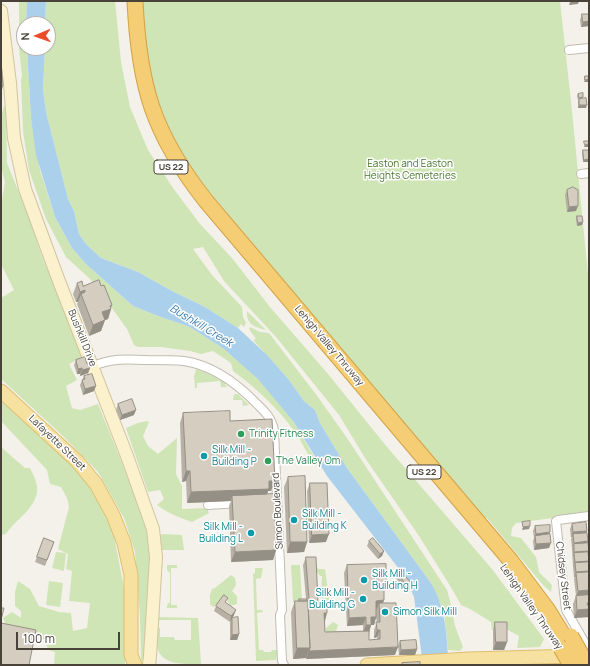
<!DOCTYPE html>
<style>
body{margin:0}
#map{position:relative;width:590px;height:666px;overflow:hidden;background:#f4f1ea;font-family:Manrope,sans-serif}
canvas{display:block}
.frame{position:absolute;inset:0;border:2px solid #484239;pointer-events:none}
.north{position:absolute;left:16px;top:16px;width:40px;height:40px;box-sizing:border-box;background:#fff;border:1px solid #b6b3b0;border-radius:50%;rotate:268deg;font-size:11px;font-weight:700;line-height:16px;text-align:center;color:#484239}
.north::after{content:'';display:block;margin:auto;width:14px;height:18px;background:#eb4c2a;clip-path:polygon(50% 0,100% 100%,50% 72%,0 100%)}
.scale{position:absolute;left:16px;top:632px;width:104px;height:18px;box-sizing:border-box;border:2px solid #484239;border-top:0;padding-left:5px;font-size:12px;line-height:14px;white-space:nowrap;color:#484239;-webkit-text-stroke:3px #fff;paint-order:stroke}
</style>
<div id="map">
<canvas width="590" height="666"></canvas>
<div class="frame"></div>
<div class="north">N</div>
<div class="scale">100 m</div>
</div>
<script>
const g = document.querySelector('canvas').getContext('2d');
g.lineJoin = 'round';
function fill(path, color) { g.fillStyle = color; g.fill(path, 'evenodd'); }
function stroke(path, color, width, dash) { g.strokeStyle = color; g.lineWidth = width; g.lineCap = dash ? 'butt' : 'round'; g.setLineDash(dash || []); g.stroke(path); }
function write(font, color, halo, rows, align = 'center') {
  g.font = font + ' Manrope,sans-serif'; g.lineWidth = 3; g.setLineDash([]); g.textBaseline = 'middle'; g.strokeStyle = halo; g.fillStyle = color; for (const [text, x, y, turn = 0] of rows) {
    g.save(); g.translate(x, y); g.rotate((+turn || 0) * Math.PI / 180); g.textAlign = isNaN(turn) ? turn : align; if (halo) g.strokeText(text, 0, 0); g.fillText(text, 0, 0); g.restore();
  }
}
const green = new Path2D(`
 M19 1H27L26 24H24V48H27L31 118 40 170 55 217 72 248 86 264 133 306 158 316 190 327 224 349 247 368 270 391 293 421 316 460 312 461C306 451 301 441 295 432 278 408 256 388 233 371L231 363 213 351 201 354 190 351 161 347H138L134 345 127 329 101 293 89 278 66 257 46 219 29 170 23 131 21 80 22 75 19 49Z
 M46 1H115L121 62 130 107 148 150 173 188 200 224 232 258 270 307 328 374 387 447 492 569 544 639 540 647 517 648 519 636 506 629 492 630 491 622 470 609 461 605 452 589 419 536 365 458 339 415 276 337 224 281 203 247 193 249 212 275 242 307 243 317 246 323 244 327 241 324 238 328 205 307 172 291 138 272 101 258 86 244 79 234 74 211 68 199 46 112 43 89 45 48H48V24H45Z
 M143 1H560L572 111 589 285V513L516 523 512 528 511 536 521 538 536 557 539 572 552 585 551 592 543 585 487 518H484L213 196C160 130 147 84 143 1Z
 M6 105 7 163 28 215 42 257 84 357 69 364 77 380 66 386 72 408 80 410 98 404 139 505 147 527 150 557 144 659 141 660 140 616 135 552 124 518 98 472 64 437 1 379V298L14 290 1 264V206L5 182 1 166V117L4 106Z
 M247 311 266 330C254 327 246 324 247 311Z
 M250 327 260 332 269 333 318 397 349 441 447 590 450 601 455 626 463 647 460 651 448 650 444 612 431 583 347 468 320 423 315 410 304 401 289 380 253 340 256 339 249 329Z
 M196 369 207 373 227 383 225 385 228 387H221L220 381 197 383V388H195L194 377Z
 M234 394H238L249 405 243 406 242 400H233Z
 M1 401 20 416 76 469 95 493 114 536 124 588 125 665H54L55 652 49 650 40 633 7 627 3 618 12 612 21 618V611L15 606V592L18 581 30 589 39 606 59 612 71 613 73 631 87 628 90 603 69 601 72 571 66 569 68 554 58 549 69 507 67 498 61 487 50 484 47 470 1 421Z
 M147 421 149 422 143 436 148 446 158 454 177 438 176 474 182 486V509L207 508 209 513 192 522C178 517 169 514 157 505L164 499 160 490 148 492 126 428 138 423Z
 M1 447 25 468H30C32 473 35 477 36 482 43 505 16 518 6 534L2 535Z
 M163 534 182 535 184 550H162L160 535Z
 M56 552 66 553 64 571 52 568Z
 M167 565H177V568H171V605H177V608H167V605L170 602V573L167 570Z
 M291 565H300L302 602H293Z
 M313 565 319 569H325L330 606H318V602H321L322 576H320L318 573 314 572Z
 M255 568H263L261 578 256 579 257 610H262L263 612 257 613 259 650H263L264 652H271L272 650H278L276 660 256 661 253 574 255 573Z
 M231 575 235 578 236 585 232 591 237 596V604L230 606 227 600 213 607 210 604V595L212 589 215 588Z
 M49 581 63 583 60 607 46 605Z
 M159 617 198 618 201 664C185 664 160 666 157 646 156 640 157 633 157 627L160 628V637H174L175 640H191V620H159Z
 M333 622 337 624 338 626 335 633 326 634V628Z`);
const water = new Path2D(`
 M27 1H46L45 24H26Z
 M27 48H45L43 89 46 112 68 199 74 211 79 234 86 244 101 258 138 272 172 291 205 307 238 328 267 355 289 380 304 401 315 410 320 423 347 468 431 583C447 611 446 634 449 665H423L414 597 406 578 327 476 293 421 258 379 224 349 190 327 158 316 133 306 86 264 72 248 55 217 36 155 31 118Z`);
const street = new Path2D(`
 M569 50 589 48
 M581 174 589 173
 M93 366C112 358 127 359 147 360 159 360 172 360 184 361 211 365 235 382 254 401 263 410 272 417 274 431L282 610 280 615 282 661 284 665
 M208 505 241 503
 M589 516 558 520 556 521 566 610 589 650`);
const secondary = new Path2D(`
 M1 11 10 83 14 138 25 189 57 276 127 456 153 529 156 557 150 656 149 665`);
const primary = new Path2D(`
 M1 391 77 461 96 484 113 515 124 543 131 575V655L135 665
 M367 665 469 659 575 656`);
const highway = new Path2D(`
 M135 1C139 86 153 134 206 201L511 561 547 609 571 648`);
const highwayBridge = new Path2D(`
 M571 636 587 665
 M561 648 571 665`);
const wall = new Path2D(`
 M582 14H589V26L581 27 580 20Z
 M578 94 583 97V98L586 108H578V100L577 96Z
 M583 150H589V162H583L582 153Z
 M567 190 576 211 567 212 565 195Z
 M577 216 583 222 582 225 577 226 576 219Z
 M77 283 83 286H101L112 305 108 319 105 320 101 331 89 336 77 304 78 302H76L73 294Z
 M76 360 90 368 88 373 80 376V374H77L74 365Z
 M84 376 94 391 83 395 80 385Z
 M118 404 134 415 120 420 116 410Z
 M183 413 230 421 271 491H268L267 494 276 550 273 560 231 562 229 506 231 501 187 503 186 481 182 482 180 423Z
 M288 477 307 542 304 552 287 553 284 487Z
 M310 483 326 542 309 543 307 491Z
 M572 524 587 531 586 533 588 552 589 562 576 596 574 578 575 577H574L573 567 572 549V548L571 539 572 537H571L570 529Z
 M535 526 550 535 549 548 534 550 533 541 534 538 533 531Z
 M44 538 54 542 45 566 35 562Z
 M369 541 384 551 382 556 378 559 367 546Z
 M306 557 318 603 325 621V632L363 631V625L347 626 344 573 347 565 386 581 384 588V600L383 603 395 655 306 659V658L293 659 291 612 295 601H298L299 599H306L303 565ZM376 618 377 622 374 630V638L377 637V640H369V632L371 625H374Z
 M398 574 410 589 406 592 396 580Z
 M589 595V617L574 618 573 604 576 596Z
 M226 603 234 615 232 618 239 634 237 640H230V623L231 619 230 622 214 611 216 606Z
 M495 622 507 642 504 650H493V630Z
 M400 641 417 649 415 655H399L398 646Z`);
const shadedWall = new Path2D(`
 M579 1 578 4 569 5 570 2Z
 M589 21V26L581 27 583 22Z
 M589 79V82H584L585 80Z
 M1 86H3L1 93Z
 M579 105H587L586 108H578Z
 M589 144 588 147H584L585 145Z
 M589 159V162H583L584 160Z
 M578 206 576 211 567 212 569 207Z
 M583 222 582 225 577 226 578 223Z
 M85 290 82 297 81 294 78 302H76L80 292Z
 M112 305 110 309H111L108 319 98 323 102 312 110 306Z
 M105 320 101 331 89 336 93 325Z
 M82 368 80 374H77L78 369Z
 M90 368 88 373 80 376 82 370Z
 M96 386 94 391 83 395 85 389Z
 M136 410 134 415 120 420 122 415Z
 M186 471H190L186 481 182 482Z
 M269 481H275L271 491H268L266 499 232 496 231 501 187 503 191 492Z
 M530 526 529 529 522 530 523 527Z
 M587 531 585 536 573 534 572 537H571L573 532Z
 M550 532 548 538 535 537 536 534Z
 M329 534 326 542 309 543 312 535Z
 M588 541 586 547 574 544 572 548 574 543Z
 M290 542H307L304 552 287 553Z
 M551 543 549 548 534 550 536 544Z
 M276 550 273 560 231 562 235 552Z
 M384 551 382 556 378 559 380 554Z
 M589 551 587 557 574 553 573 558 574 552Z
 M589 561 587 566 575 563 573 567 575 562Z
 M589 571V573H576L575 577H574L576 572Z
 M384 581H386L383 589Z
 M412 584 410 589 406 592 408 587Z
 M589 590V595L576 596 578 591Z
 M384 600 381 608 379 603 377 609H373L376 601Z
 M587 603H589V617L574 618 577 610Z
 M236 610 234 615 230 622 231 616Z
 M324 613H327L325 621H321Z
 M366 617 363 625 347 626 349 618Z
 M371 617H376L374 625H371L369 633H363L366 625Z
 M377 630H380L377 637 374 638Z
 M239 634 237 640H230L232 635Z
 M496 642H507L504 650H493Z
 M398 647 395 655 306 659 309 651Z
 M297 648H310L306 658 293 659Z
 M417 649 415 655H399L401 650Z`);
const building = new Path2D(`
 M582 14H589V21L583 22Z
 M1 61 3 86H1Z
 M585 76H589V79L585 80Z
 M583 93V97L579 98 578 94Z
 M586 98 587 105H579V99Z
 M584 141H589V144L585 145Z
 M583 150H589V159L584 160Z
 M573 187 578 190V206L569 207 567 190Z
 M577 216H582L583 222 578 223Z
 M99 280 101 286 104 285 112 305 110 306 111 309 102 312 105 320 93 325 81 294 85 292V290L80 292 77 283 82 281 83 286Z
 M85 357 87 364H89L90 368 82 370V368L78 369 76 360Z
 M92 374 96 386 85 389 82 380 85 379 84 376Z
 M132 399 136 410 122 415 118 404Z
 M230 411V421L272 419 275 481H269V489L191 492 190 471H186L183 413Z
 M305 476 307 542H290L288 477Z
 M310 483H327L329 534 312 535Z
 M274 494 276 550 235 552 232 496Z
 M530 521V526L523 527 522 522Z
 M586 522 587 531 573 532 572 524Z
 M550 525V532L536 534 535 526Z
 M587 533 588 541 574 543 573 534Z
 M550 534 551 543 536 544 535 536Z
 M44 538 54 542 47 560 37 557Z
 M373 538 384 551 380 554 369 541Z
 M588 543 589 551 574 552V544Z
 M588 552 589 561 575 562 574 553Z
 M306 557H316L318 603H324V605L327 604V613H324L325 632 369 631V640L380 639V630H377L376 622H380L379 603H396L398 647 309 651 310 648 308 603H309Z
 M589 562V571L576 572 575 563Z
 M386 564V581H384V600L376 601V617H371V625H366V617L349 618 347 565Z
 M401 571 412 584 408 587 398 574Z
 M589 572V590L578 591 576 573Z
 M224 595 228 598 225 602 236 610 231 616 216 606Z
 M589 595V603H587L588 606 589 605V609L577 610 576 596Z
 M299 599H307V601H299Z
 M295 601H308L310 648H297Z
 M1 608H4L1 620Z
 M238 617 239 634 232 635V618Z
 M495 622H507V642H496Z
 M1 623 36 630 29 665H30H1Z
 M416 640 417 649 401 650 400 641Z
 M420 662V665H402V663Z`);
const markers = [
 [241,434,4,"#2e9e5b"],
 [204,456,4,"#0f9aa8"],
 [268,461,4,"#2e9e5b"],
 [294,520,4,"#0f9aa8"],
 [251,533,4,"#0f9aa8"],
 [364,580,4,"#0f9aa8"],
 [363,599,4,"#0f9aa8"],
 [385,612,4,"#0f9aa8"]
];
const shields = [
 [171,167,34],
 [424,472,34]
];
const shieldNames = [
 ["US 22",171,167],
 ["US 22",424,472]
];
const parkNames = [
 ["Easton and Easton",410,164],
 ["Heights Cemeteries",410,176]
];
const streetNames = [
 ["Bushkill Drive",82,338,68],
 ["Lehigh Valley Thruway",329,346,50],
 ["Lafayette Street",57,443,44],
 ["Simon Boulevard",278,511,-93],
 ["Chidsey Street",563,576,83],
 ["Lehigh Valley Thruway",531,607,55]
];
const leisureNames = [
 ["Trinity Fitness",249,434],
 ["The Valley Om",276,461]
];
const cultureNames = [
 ["Silk Mill -",212,450],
 ["Building P",212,462],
 ["Silk Mill -",302,514],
 ["Building K",302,526],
 ["Silk Mill -",243,527,"right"],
 ["Building L",243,539,"right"],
 ["Silk Mill -",372,574],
 ["Building H",372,586],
 ["Silk Mill -",355,593,"right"],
 ["Building G",355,605,"right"],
 ["Simon Silk Mill",393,612]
];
const waterNames = [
 ["Bushkill Creek",201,326,31]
];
fill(green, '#cfe5b6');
fill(water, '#abd0ec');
stroke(street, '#c2bcb0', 10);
stroke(secondary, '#d0c59d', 14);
stroke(primary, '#dcbe70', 15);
stroke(highway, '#d3a245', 17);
stroke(street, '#fff', 8);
stroke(secondary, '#fbf1cd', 12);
stroke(primary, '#f7e1a0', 13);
stroke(highway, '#f4cd75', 15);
stroke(highwayBridge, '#d3a245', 17, []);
stroke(highwayBridge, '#f4cd75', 15);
fill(wall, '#b7b0a5');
fill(shadedWall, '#959086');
fill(building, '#d5cdc0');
stroke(building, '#959086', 1);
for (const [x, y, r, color] of markers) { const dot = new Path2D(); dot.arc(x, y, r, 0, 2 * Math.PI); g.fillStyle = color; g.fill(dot); stroke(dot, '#fff', 1.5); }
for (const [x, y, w] of shields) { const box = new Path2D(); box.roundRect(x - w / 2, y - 7, w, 14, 3); g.fillStyle = '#fff'; g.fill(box); stroke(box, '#484239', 1); }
write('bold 9px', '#484239', null, shieldNames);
write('10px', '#48762f', '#fff', parkNames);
write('10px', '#484239', '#fff', streetNames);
write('10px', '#27864d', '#fff', leisureNames, 'left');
write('10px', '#0d838f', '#fff', cultureNames, 'left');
write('italic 11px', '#3979ad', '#fff', waterNames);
</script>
